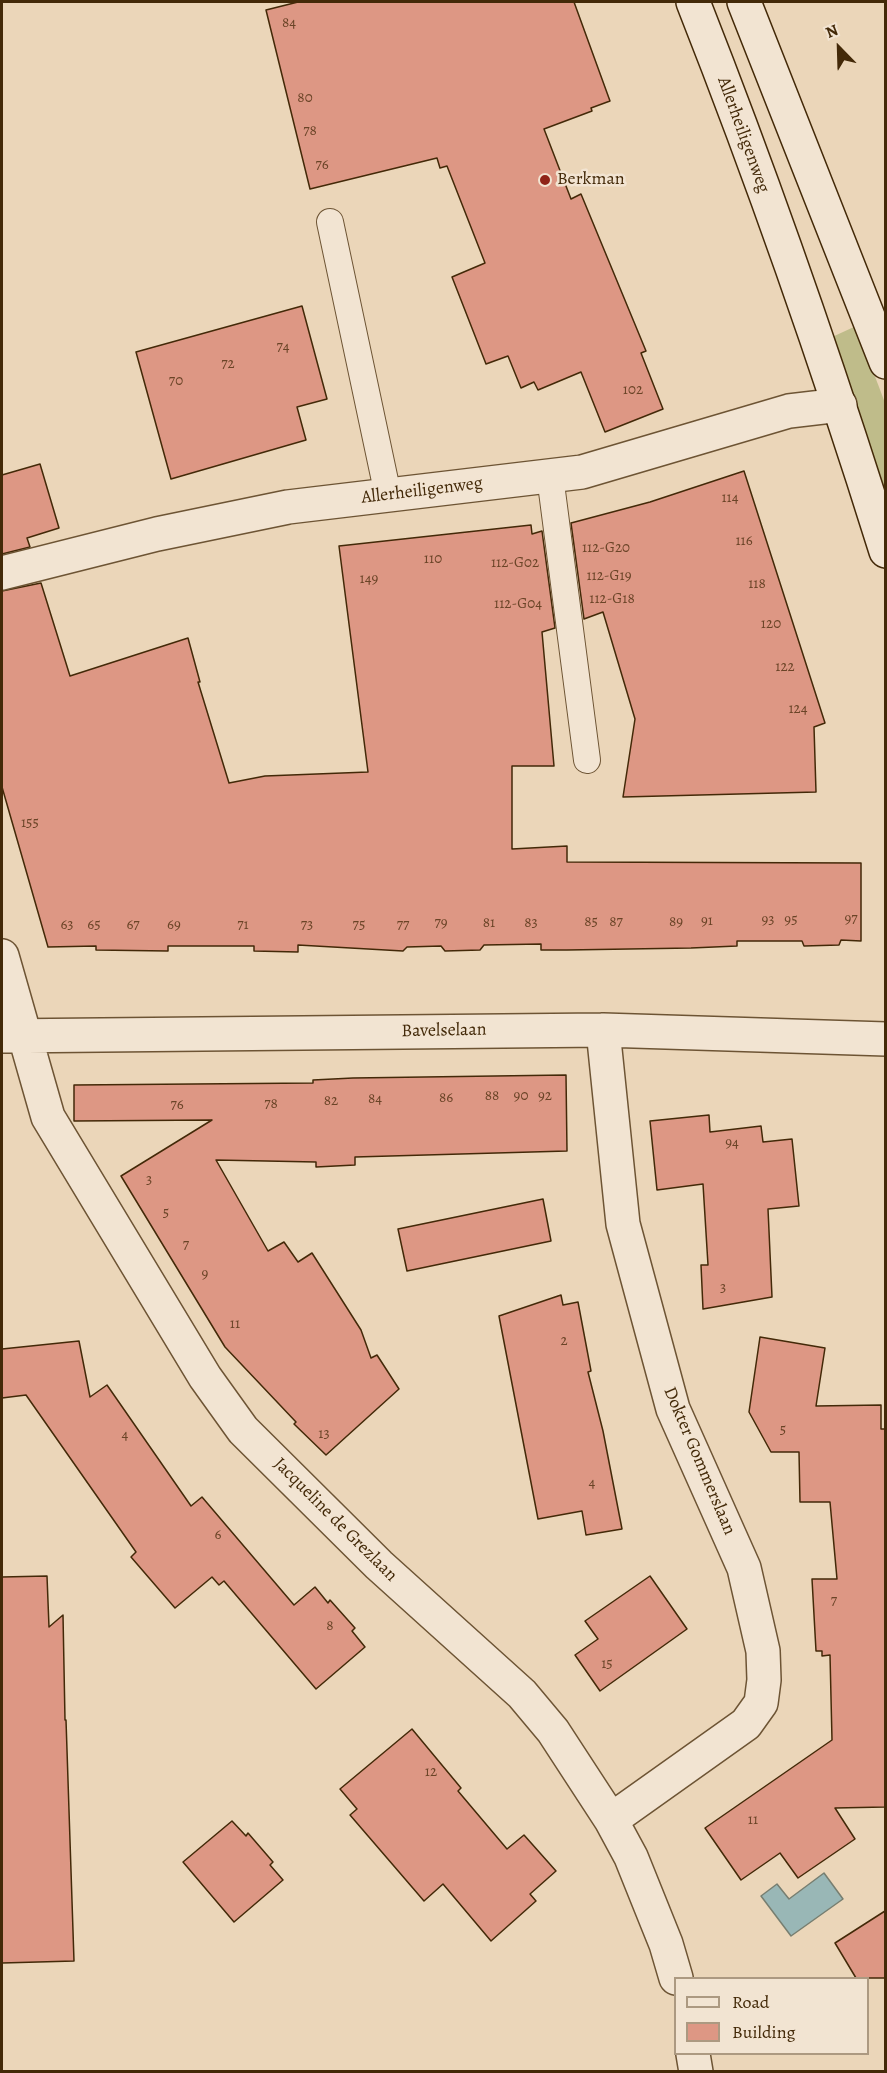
<!DOCTYPE html>
<style>
body{margin:0}
#map{position:relative;width:887px;height:2073px;overflow:hidden;background:#ebd6b9;font-family:Alegreya,serif}
canvas{display:block}
.frame{position:absolute;inset:0;border:3px solid #432908;pointer-events:none}
.legend{position:absolute;left:674px;top:1977px;width:195px;height:78px;box-sizing:border-box;background:#f2e4d2;border:2px solid #ac9981;margin:0;padding:8px 10px;list-style:none;font-size:18px;color:#432908}
.legend li{display:flex;align-items:center;gap:12px;height:30px}
.legend b{width:30px;border:2px solid #ac9981}
.north{position:absolute;left:809px;top:18px;width:60px;height:60px;-webkit-text-stroke:4px #f2e4d2;paint-order:stroke;rotate:337deg;font-size:16px;font-weight:700;line-height:24px;text-align:center;color:#432908}
.north::after{content:'';display:block;margin:auto;width:21px;height:27px;background:#432908;clip-path:polygon(50% 0,100% 100%,50% 72%,0 100%)}
</style>
<div id="map">
<canvas width="887" height="2073"></canvas>
<div class="frame"></div>
<ul class="legend">
<li><b style="height:8px;background:#f2e4d2"></b>Road</li>
<li><b style="height:16px;background:#dd9784"></b>Building</li>
</ul>
<div class="north">N</div>
</div>
<script>
const g = document.querySelector('canvas').getContext('2d');
g.lineJoin = 'round';
function fill(path, color) { g.fillStyle = color; g.fill(path, 'evenodd'); }
function stroke(path, color, width, dash) { g.strokeStyle = color; g.lineWidth = width; g.lineCap = dash ? 'butt' : 'round'; g.setLineDash(dash || []); g.stroke(path); }
function write(font, color, halo, rows, align = 'center') {
  g.font = font + ' Alegreya,serif'; g.lineWidth = 5; g.setLineDash([]); g.textBaseline = 'middle'; g.strokeStyle = halo; g.fillStyle = color; for (const [text, x, y, turn = 0] of rows) {
    g.save(); g.translate(x, y); g.rotate((+turn || 0) * Math.PI / 180); g.textAlign = isNaN(turn) ? turn : align; if (halo) g.strokeText(text, 0, 0); g.fillText(text, 0, 0); g.restore();
  }
}
const green = new Path2D(`
 M856 326 885 403V511L830 338Z`);
const water = new Path2D(`
 M824 1873 843 1899 791 1936 761 1896 777 1884 789 1899Z`);
const building = new Path2D(`
 M298 2H574L610 101 591 108 592 111 544 129 571 199 581 194 646 351 641 353 663 409 605 432 581 372 538 390 534 382 521 388 508 356 486 364 452 277 485 263 447 166 440 168 437 158 310 189 266 10Z
 M302 306 327 399 297 407 306 440 171 479 136 352Z
 M40 464 59 528 27 538 30 547 2 554V475Z
 M744 471 825 723 814 727 816 792 623 797 635 719 603 612 584 619 571 523 650 502Z
 M531 525 532 534 542 531 555 628 542 632 554 766H512V849L567 846V862L861 863V941L841 940 839 945 804 946 802 941H737V946L691 948 567 950H541V944L484 945 480 950 445 951 441 946 407 947 403 951 298 945V952L254 951V946H168V951L96 950V946L48 947 2 787V591L41 583 70 676 188 638 200 682H198L229 783 265 776 368 772 339 546Z
 M566 1075 567 1151 355 1157V1165L316 1167V1162L216 1160 268 1251 284 1242 298 1262 312 1253 361 1330 371 1358 377 1355 399 1389 326 1455 294 1424 296 1422 225 1347 121 1176 212 1120 74 1121V1085L313 1083V1080L353 1078Z
 M709 1115 710 1132 761 1126 763 1142 792 1139 799 1206 768 1209 772 1297 703 1309 701 1265H708L703 1184 657 1190 650 1121Z
 M543 1199 551 1241 407 1271 398 1229Z
 M561 1295 563 1305 578 1302 591 1371 588 1372 603 1431 622 1529 586 1535 582 1511 538 1519 499 1316Z
 M760 1337 825 1348 816 1406 881 1405V1429H885V1807L835 1808 855 1839 798 1878 780 1853 741 1880 705 1828 832 1740 830 1655 822 1656V1651H816L812 1579H837L830 1502H800L799 1452H771L749 1412Z
 M79 1341 90 1397 107 1385 191 1506 202 1497 294 1605 315 1587 328 1603 330 1600 355 1628 352 1631 365 1647 316 1689 224 1581 219 1585 212 1577 175 1608 131 1557 136 1552 26 1395 2 1398V1349Z
 M47 1576 49 1627 63 1615 65 1720H66L74 1961 2 1963V1577Z
 M650 1576 687 1629 600 1691 575 1655 598 1639 585 1621Z
 M412 1729 461 1788 458 1791 507 1849 524 1835 556 1871 530 1894 536 1901 491 1941 443 1884 424 1901 350 1815 357 1809 340 1789Z
 M232 1821 246 1836 248 1833 273 1862 270 1865 283 1880 234 1922 183 1862Z
 M885 1911V1978H856L835 1943Z`);
const service = new Path2D(`
 M330 222 388 495
 M550 476 587 760`);
const minor = new Path2D(`
 M2 573 157 534 288 507 582 472 789 411 840 405
 M2 956 48 1117 205 1377 243 1430 379 1565 522 1694 553 1731 611 1820 631 1857 666 1944 676 1978
 M603 1030 623 1224 673 1409 744 1568 763 1651 764 1680 761 1703 746 1724 611 1820
 M2 1036 603 1030 886 1039
 M693 2054 696 2072`);
const secondary = new Path2D(`
 M693 2C764 182 828 366 886 551
 M744 2 886 362`);
const markers = [
 [545,180,6,"#8f2418"]
];
const numberNames = [
 ["84",289,23],
 ["80",305,98],
 ["78",310,131],
 ["76",322,165],
 ["74",283,347],
 ["72",228,364],
 ["70",176,381],
 ["102",633,390],
 ["114",730,498],
 ["116",744,541],
 ["112-G20",606,548],
 ["110",433,559],
 ["112-G02",515,563],
 ["112-G19",609,576],
 ["149",369,579],
 ["118",757,584],
 ["112-G18",612,599],
 ["112-G04",518,604],
 ["120",771,624],
 ["122",785,667],
 ["124",798,709],
 ["155",30,823],
 ["97",851,919],
 ["93",768,920],
 ["95",791,920],
 ["91",707,921],
 ["85",591,922],
 ["87",616,922],
 ["89",676,922],
 ["79",441,923],
 ["81",489,923],
 ["83",531,923],
 ["63",67,925],
 ["65",94,925],
 ["67",133,925],
 ["69",174,925],
 ["71",243,925],
 ["73",307,925],
 ["75",359,925],
 ["77",403,925],
 ["88",492,1096],
 ["90",521,1096],
 ["92",545,1096],
 ["86",446,1098],
 ["84",375,1099],
 ["82",331,1101],
 ["78",271,1104],
 ["76",177,1105],
 ["94",732,1143],
 ["3",149,1180],
 ["5",166,1213],
 ["7",186,1245],
 ["9",205,1274],
 ["3",723,1288],
 ["11",235,1324],
 ["2",564,1341],
 ["5",783,1430],
 ["13",324,1434],
 ["4",125,1435],
 ["4",592,1483],
 ["6",218,1535],
 ["7",834,1601],
 ["8",330,1626],
 ["15",607,1664],
 ["12",431,1772],
 ["11",753,1820]
];
const streetNames = [
 ["Allerheiligenweg",743,135,70],
 ["Allerheiligenweg",422,491,-7],
 ["Bavelselaan",444,1031,-1],
 ["Dokter Gommerslaan",699,1461,67],
 ["Jacqueline de Grezlaan",335,1520,45]
];
const poiNames = [
 ["Berkman",557,180]
];
fill(green, '#bfbc8a');
fill(water, '#99b7b6');
stroke(water, '#777e70', 1.5);
fill(building, '#dd9784');
stroke(building, '#432908', 1.5);
stroke(service, '#6d5434', 28);
stroke(minor, '#6d5434', 36);
stroke(secondary, '#432908', 36);
stroke(service, '#f2e4d2', 26);
stroke(minor, '#f2e4d2', 33);
stroke(secondary, '#f2e4d2', 33);
for (const [x, y, r, color] of markers) { const dot = new Path2D(); dot.arc(x, y, r, 0, 2 * Math.PI); g.fillStyle = color; g.fill(dot); stroke(dot, '#f2e4d2', 2); }
write('15px', '#6a4427', null, numberNames);
write('18px', '#432908', '#f2e4d2', streetNames);
write('18px', '#432908', '#f2e4d2', poiNames, 'left');
</script>
